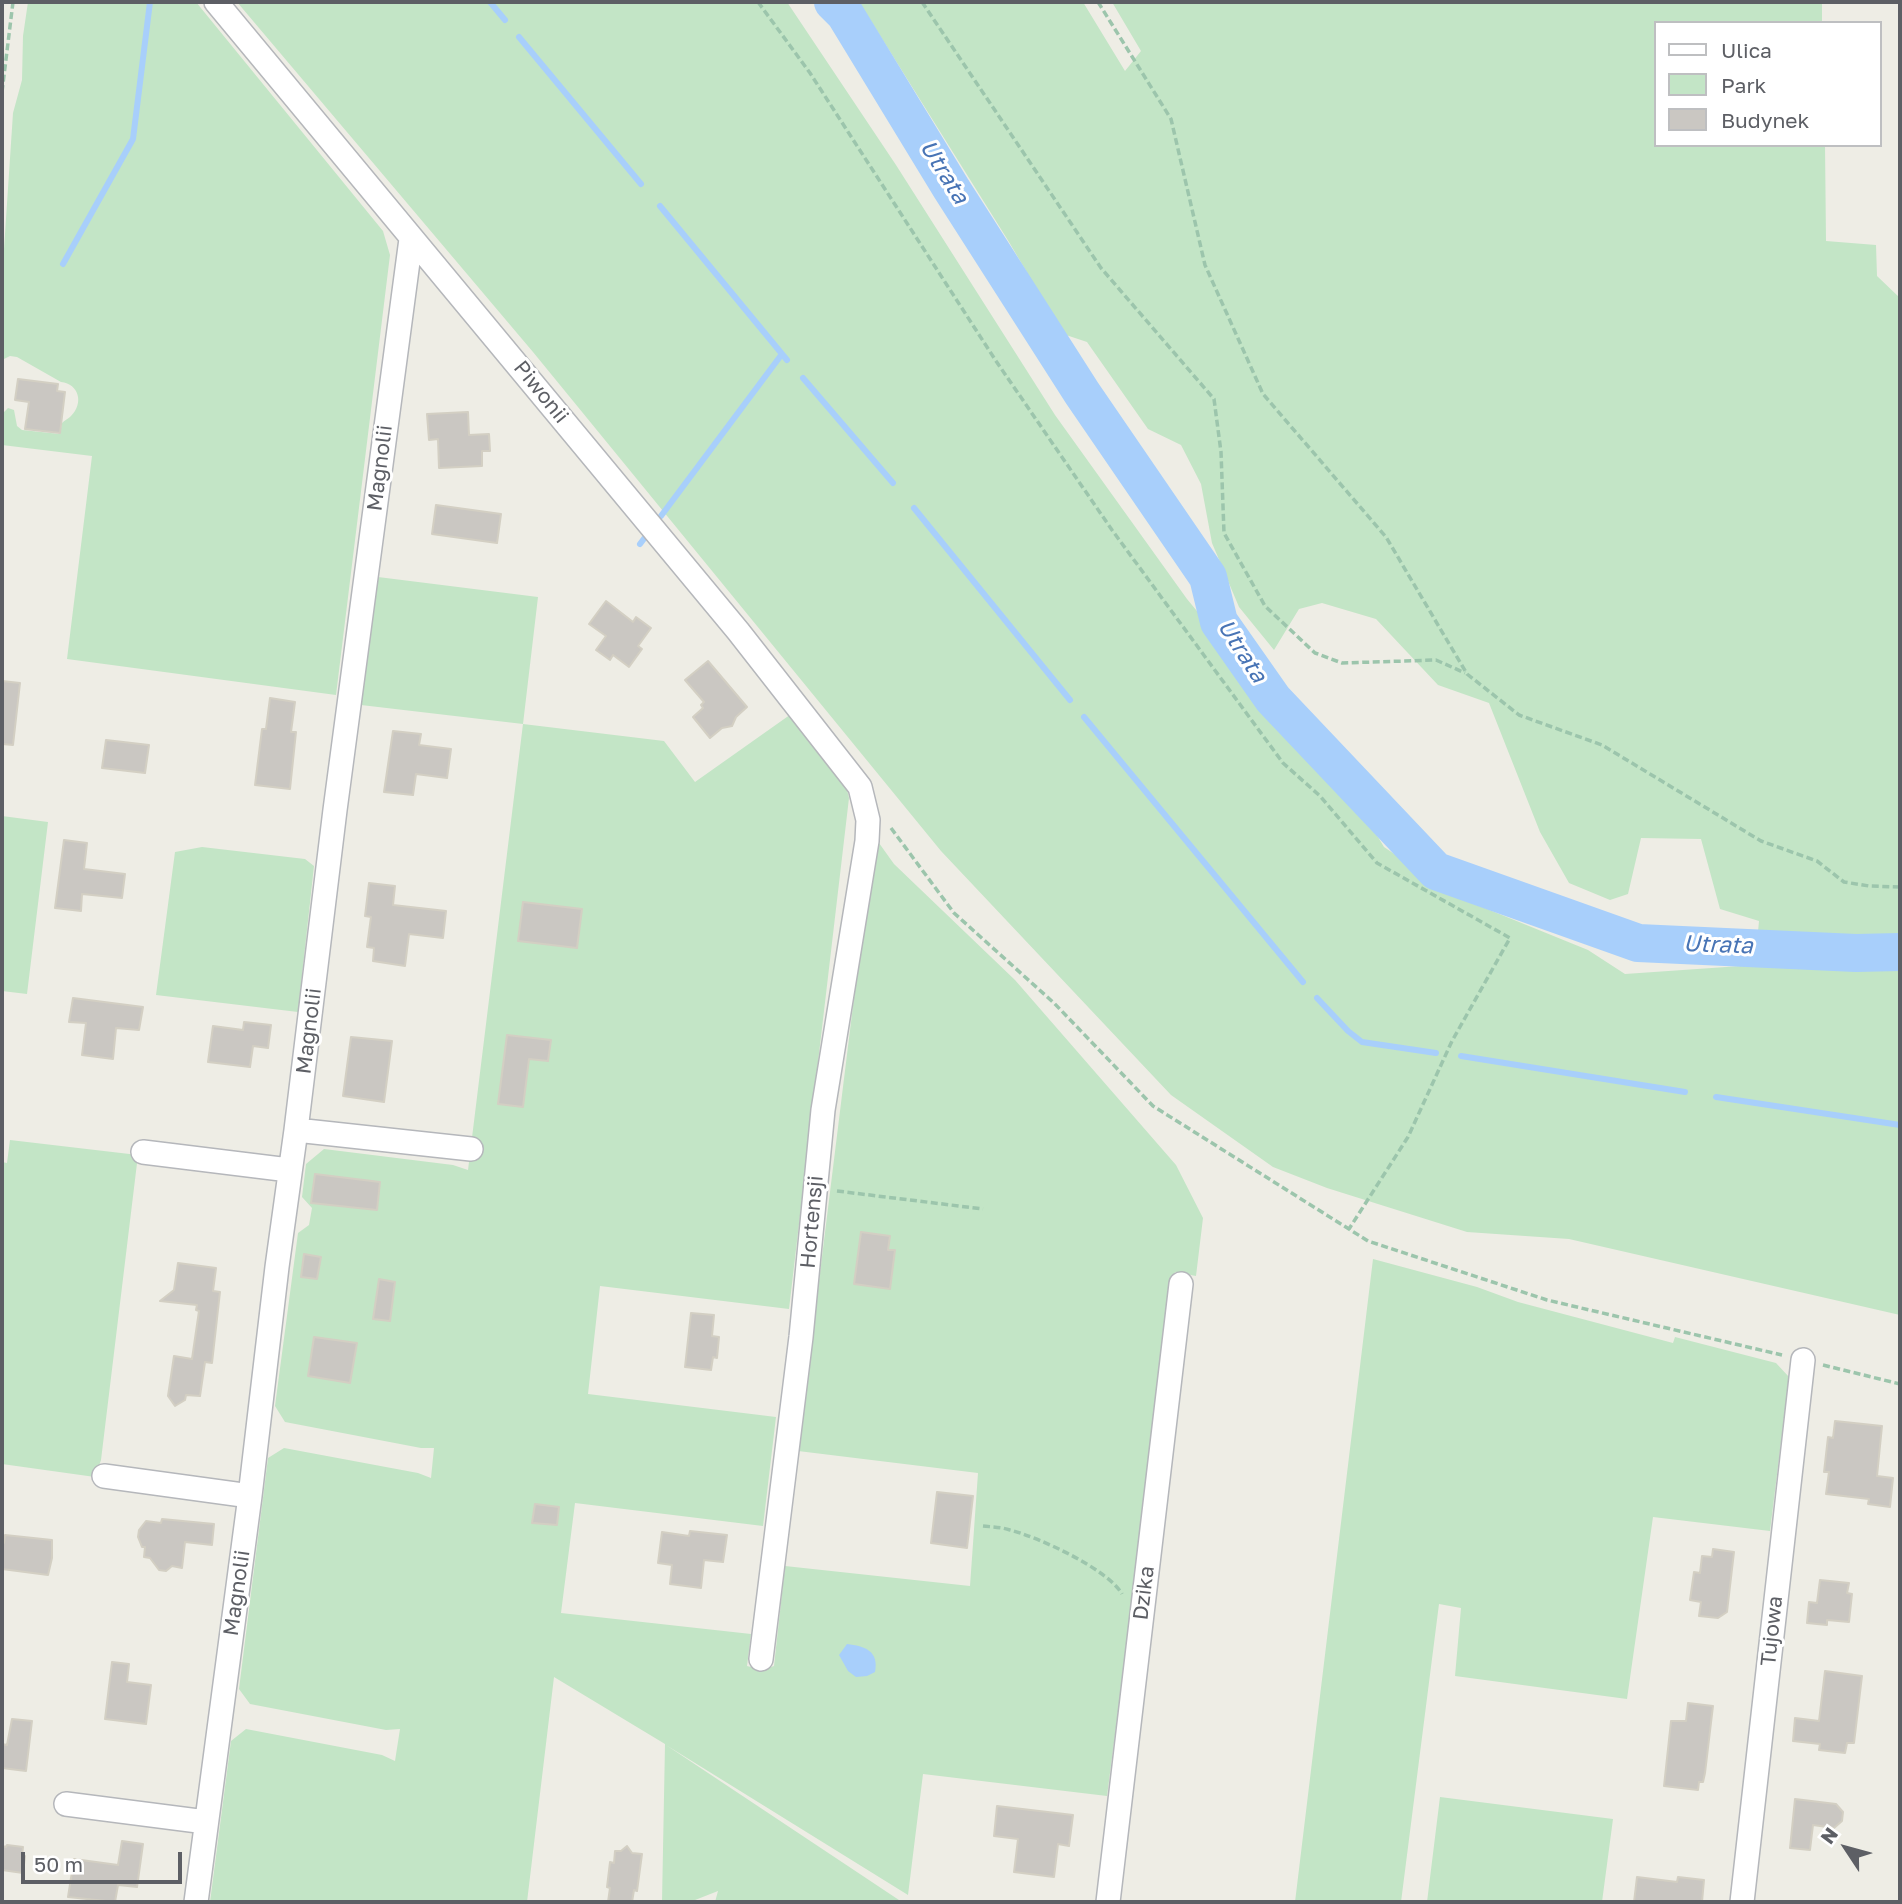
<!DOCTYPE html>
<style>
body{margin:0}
#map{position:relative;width:1902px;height:1904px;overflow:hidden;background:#eeede5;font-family:"Golos Text",sans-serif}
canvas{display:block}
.frame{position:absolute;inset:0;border:4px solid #5d5f65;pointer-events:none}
.legend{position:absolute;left:1654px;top:21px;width:228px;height:126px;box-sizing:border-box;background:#fff;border:2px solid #bebfc1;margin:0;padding:9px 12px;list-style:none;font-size:21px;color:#5d5f65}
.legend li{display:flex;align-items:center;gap:14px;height:35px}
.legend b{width:35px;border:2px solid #bebfc1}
.north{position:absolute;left:1811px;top:1813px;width:70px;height:70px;-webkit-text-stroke:5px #fff;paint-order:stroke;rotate:306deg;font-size:19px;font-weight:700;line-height:28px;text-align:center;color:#5d5f65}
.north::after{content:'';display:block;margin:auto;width:24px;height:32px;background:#5d5f65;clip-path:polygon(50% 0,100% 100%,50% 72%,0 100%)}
.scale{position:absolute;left:21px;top:1852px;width:161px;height:32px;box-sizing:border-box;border:4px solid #5d5f65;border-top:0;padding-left:9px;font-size:21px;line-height:24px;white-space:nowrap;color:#5d5f65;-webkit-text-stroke:5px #fff;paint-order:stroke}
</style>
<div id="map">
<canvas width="1902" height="1904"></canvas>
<div class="frame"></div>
<ul class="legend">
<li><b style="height:9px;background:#fff"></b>Ulica</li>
<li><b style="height:19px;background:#c3e5c6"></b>Park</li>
<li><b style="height:19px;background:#cac7c2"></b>Budynek</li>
</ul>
<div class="north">N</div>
<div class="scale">50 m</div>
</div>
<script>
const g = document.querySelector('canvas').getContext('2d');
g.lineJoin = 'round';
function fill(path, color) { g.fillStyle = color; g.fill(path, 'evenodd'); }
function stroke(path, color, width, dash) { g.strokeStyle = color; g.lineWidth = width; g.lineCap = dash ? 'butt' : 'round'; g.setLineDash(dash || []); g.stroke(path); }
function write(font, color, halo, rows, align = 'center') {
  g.font = font + ' "Golos Text",sans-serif'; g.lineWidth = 6; g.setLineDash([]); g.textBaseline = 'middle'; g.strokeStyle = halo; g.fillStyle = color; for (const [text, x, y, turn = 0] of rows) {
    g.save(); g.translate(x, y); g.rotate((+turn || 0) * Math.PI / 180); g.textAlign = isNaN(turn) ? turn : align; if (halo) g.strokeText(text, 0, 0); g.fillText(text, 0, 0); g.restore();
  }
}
const green = new Path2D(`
 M28 2H196L383 231 390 255 336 695 67 659 92 456 2 445V414L8 408 14 410 17 426 22 430 60 434C61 431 61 426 62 423 64 421 69 418 71 416 84 403 79 384 61 382L17 357 10 356 2 360V279L13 113 22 80 23 36Z
 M237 2H787L896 165 1055 415 1187 599 1363 812 1384 847 1460 898 1588 950 1625 974 1755 965 1759 921 1720 909 1701 839 1641 838 1628 894 1610 900 1569 883 1540 832 1489 703 1438 685 1376 619 1322 603 1299 609 1274 650 1239 607 1212 543 1201 484 1181 445 1148 429 1087 342 1063 334 1009 242 859 2H1083L1125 71 1141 51 1112 2H1822V23H1655V145H1825L1826 241 1876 245 1877 276 1900 298V1315L1569 1239 1467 1232 1327 1188 1273 1167 1171 1095 941 851 533 352Z
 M378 577 538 597 523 724 664 741 695 782 794 712 842 769 849 798 789 1309 600 1286 588 1394 776 1417 763 1526 575 1503 561 1613 751 1634 747 1666 762 1670 774 1666 785 1566 970 1586 978 1473 798 1451 874 836 894 864 1015 980 1176 1165 1203 1218 1196 1276 1175 1272 1107 1796 923 1774 908 1895 666 1745 902 1902H715L718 1891 690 1902H662L665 1744 554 1677 527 1902H210L231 1741 246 1729 382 1755 395 1761 400 1729 386 1730 250 1704 239 1689 268 1458 284 1448 418 1473 431 1478 434 1448H421L285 1422 275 1406 298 1233 309 1225 312 1208 302 1197 306 1164 324 1149 453 1165 468 1170 523 724 361 705Z
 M2 816 48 822 27 994 2 991Z
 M202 847 305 859 314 866 298 1012 156 995 175 852Z
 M10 1140 138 1155 101 1460 95 1477 2 1464V1162L7 1163Z
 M1373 1259 1477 1287 1518 1302 1673 1343 1675 1337 1776 1363 1789 1377 1770 1531 1653 1517 1627 1699 1455 1676 1461 1608 1439 1604 1401 1902H1295Z
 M1440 1797 1613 1819 1602 1902H1427Z`);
const water = new Path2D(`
 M847 1644C865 1646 879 1651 875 1672L867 1676 856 1677 848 1671 839 1655Z`);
const stream = new Path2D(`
 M490 2 505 20
 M519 37 641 184
 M660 206 787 360
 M63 264 133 139 150 2
 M803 378 893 483
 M914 508 1070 700
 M661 516 782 354
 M640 544 646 536
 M1084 717 1303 982
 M1317 998 1348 1031 1362 1042 1436 1053
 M1461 1056 1685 1092
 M1716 1097 1900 1125`);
const river = new Path2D(`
 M833 2 845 14 951 188 1082 393 1208 577 1219 622 1273 699 1436 871 1638 943 1856 953 1900 952`);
const building = new Path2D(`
 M18 379 58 384 57 391 65 392 60 433 25 429 29 402 15 400Z
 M468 412 469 435 489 434 490 451H482V466L439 468 438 439 429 440 427 414Z
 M436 505 501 514 497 543 432 534Z
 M606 601 633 622 636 617 651 628 638 646 642 649 629 667 613 655 610 660 596 650 606 636 589 624Z
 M708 661 747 707 736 717 732 726 722 728 710 738 693 717 703 708 701 705 704 702 685 680Z
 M2 681 20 683 13 745 2 744Z
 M270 698 295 702 291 732H296L290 789 255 785 262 729H266Z
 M393 731 421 734 419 745 451 749 447 778 416 774 413 795 384 792Z
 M106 740 149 745 145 773 102 768Z
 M64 840 87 843 84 869 125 874 122 898 82 894 81 911 55 908Z
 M369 883 395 886 393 905 446 911 443 938 409 934 405 966 373 961 374 948 367 947 371 917 365 916Z
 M523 902 582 909 577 948 518 941Z
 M73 998 143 1007 139 1030 116 1028 113 1059 82 1055 86 1023 69 1022Z
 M244 1022 271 1025 268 1048 253 1046 250 1067 208 1062 213 1026 243 1030Z
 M507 1035 551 1040 548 1061 529 1059 523 1107 498 1104Z
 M351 1037 392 1041 384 1102 343 1096Z
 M315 1174 380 1182 377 1210 311 1203Z
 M861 1232 890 1236 888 1250H895L890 1289 854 1284Z
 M304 1254 321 1257 317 1279 301 1277Z
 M178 1263 216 1268 213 1291 220 1292 212 1363 205 1362 200 1396 186 1395 185 1400 175 1406 168 1396 174 1356 192 1359 199 1311 196 1310 197 1305 160 1301 174 1290Z
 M379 1279 395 1282 390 1321 373 1319Z
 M691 1313 714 1315 712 1336 719 1337 717 1358 713 1357 711 1370 685 1367Z
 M314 1337 357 1343 350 1383 308 1376Z
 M1835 1421 1882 1426 1877 1476 1893 1478 1890 1507 1868 1504 1869 1499 1826 1494 1829 1472H1824L1828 1437 1833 1438Z
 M937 1492 973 1496 967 1548 931 1543Z
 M535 1504 559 1507 557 1525 532 1523Z
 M162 1519 214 1524 212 1545 185 1542 182 1568 172 1566 166 1571 159 1570 150 1558 144 1557 145 1547H142L138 1537 139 1530 146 1521 161 1523Z
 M690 1531 727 1535 723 1562 704 1560 701 1588 670 1584 672 1565 658 1563 662 1532 689 1536Z
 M5 1535 52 1540V1558L48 1575 2 1569V1543H4Z
 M1713 1549 1734 1552 1727 1612 1718 1618 1699 1616 1701 1602 1690 1600 1694 1572 1700 1573 1702 1556 1712 1557Z
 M1820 1580 1849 1583 1847 1593 1852 1594 1849 1622 1827 1620V1625L1807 1623 1809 1602 1817 1603Z
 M112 1662 129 1664 127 1682 151 1685 146 1724 105 1719Z
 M1825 1671 1862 1676 1854 1743H1847L1845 1753 1819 1750 1820 1744 1793 1741 1795 1718 1819 1721Z
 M1688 1703 1713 1706 1705 1773 1703 1782H1699L1698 1790 1664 1786 1671 1721H1686Z
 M12 1719 32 1721 26 1771 2 1768V1744L7 1745Z
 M1795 1799 1836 1804 1843 1812 1842 1821 1834 1828 1813 1825 1810 1850 1790 1848Z
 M997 1806 1073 1815 1069 1846 1058 1844 1054 1877 1014 1872 1018 1839 994 1836Z
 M122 1841 143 1844 137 1887 118 1885 115 1902 68 1897 74 1859 118 1865Z
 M7 1845 23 1847 22 1856H25L23 1873 2 1870V1846L6 1847Z
 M627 1846 632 1853 642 1854 637 1891 634 1890 632 1902H608L610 1888 607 1887 610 1862 614 1863 615 1851H621Z
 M1637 1877 1677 1882 1678 1877 1704 1880 1702 1902H1634Z`);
const path = new Path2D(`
 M758 2 810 73 996 361 1112 530 1283 763 1320 796 1377 863 1510 938 1452 1041 1408 1137 1349 1229
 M922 2 1101 268 1214 399 1221 452 1224 533 1265 606 1315 653 1342 663 1436 660 1465 673
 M1098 2 1171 119 1205 265 1263 394 1386 537 1467 674 1519 715 1602 745 1761 841 1817 861 1844 882 1869 886 1900 887
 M2 92 13 2
 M891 828 954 913 1054 1003 1153 1106 1368 1241 1547 1300 1782 1355
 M837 1191 983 1209
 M1823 1365 1900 1384
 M983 1526C992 1527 1001 1527 1010 1530 1038 1537 1108 1569 1122 1594`);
const minor = new Path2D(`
 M216 2 738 631 860 787 868 820 867 841 823 1110 801 1337 761 1659
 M296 1130 471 1149
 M143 1152 289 1170
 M104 1476 250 1496
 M66 1804 206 1822
 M196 1902 250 1496 277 1267 296 1130 335 810 411 239
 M1108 1902 1181 1284
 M1742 1902 1803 1360`);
const streetNames = [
 ["Piwonii",541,392,51],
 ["Magnolii",380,468,-83],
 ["Magnolii",309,1031,-83],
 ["Hortensji",812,1222,-85],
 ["Magnolii",237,1593,-82],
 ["Dzika",1144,1593,-83],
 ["Tujowa",1772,1631,-84]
];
const waterNames = [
 ["Utrata",944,172,58],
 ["Utrata",1242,651,57],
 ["Utrata",1718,945,2]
];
fill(green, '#c3e5c6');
fill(water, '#a8cffb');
stroke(stream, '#a8cffb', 6);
stroke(river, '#a8cffb', 38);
fill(building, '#cac7c2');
stroke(building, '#d3cfc3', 2);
stroke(minor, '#b5b7bb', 26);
stroke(path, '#9cc5ac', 3.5, [7, 3.5]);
stroke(minor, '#fff', 23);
write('21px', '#5d5f65', '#fff', streetNames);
write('italic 23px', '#4874b5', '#fff', waterNames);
</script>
